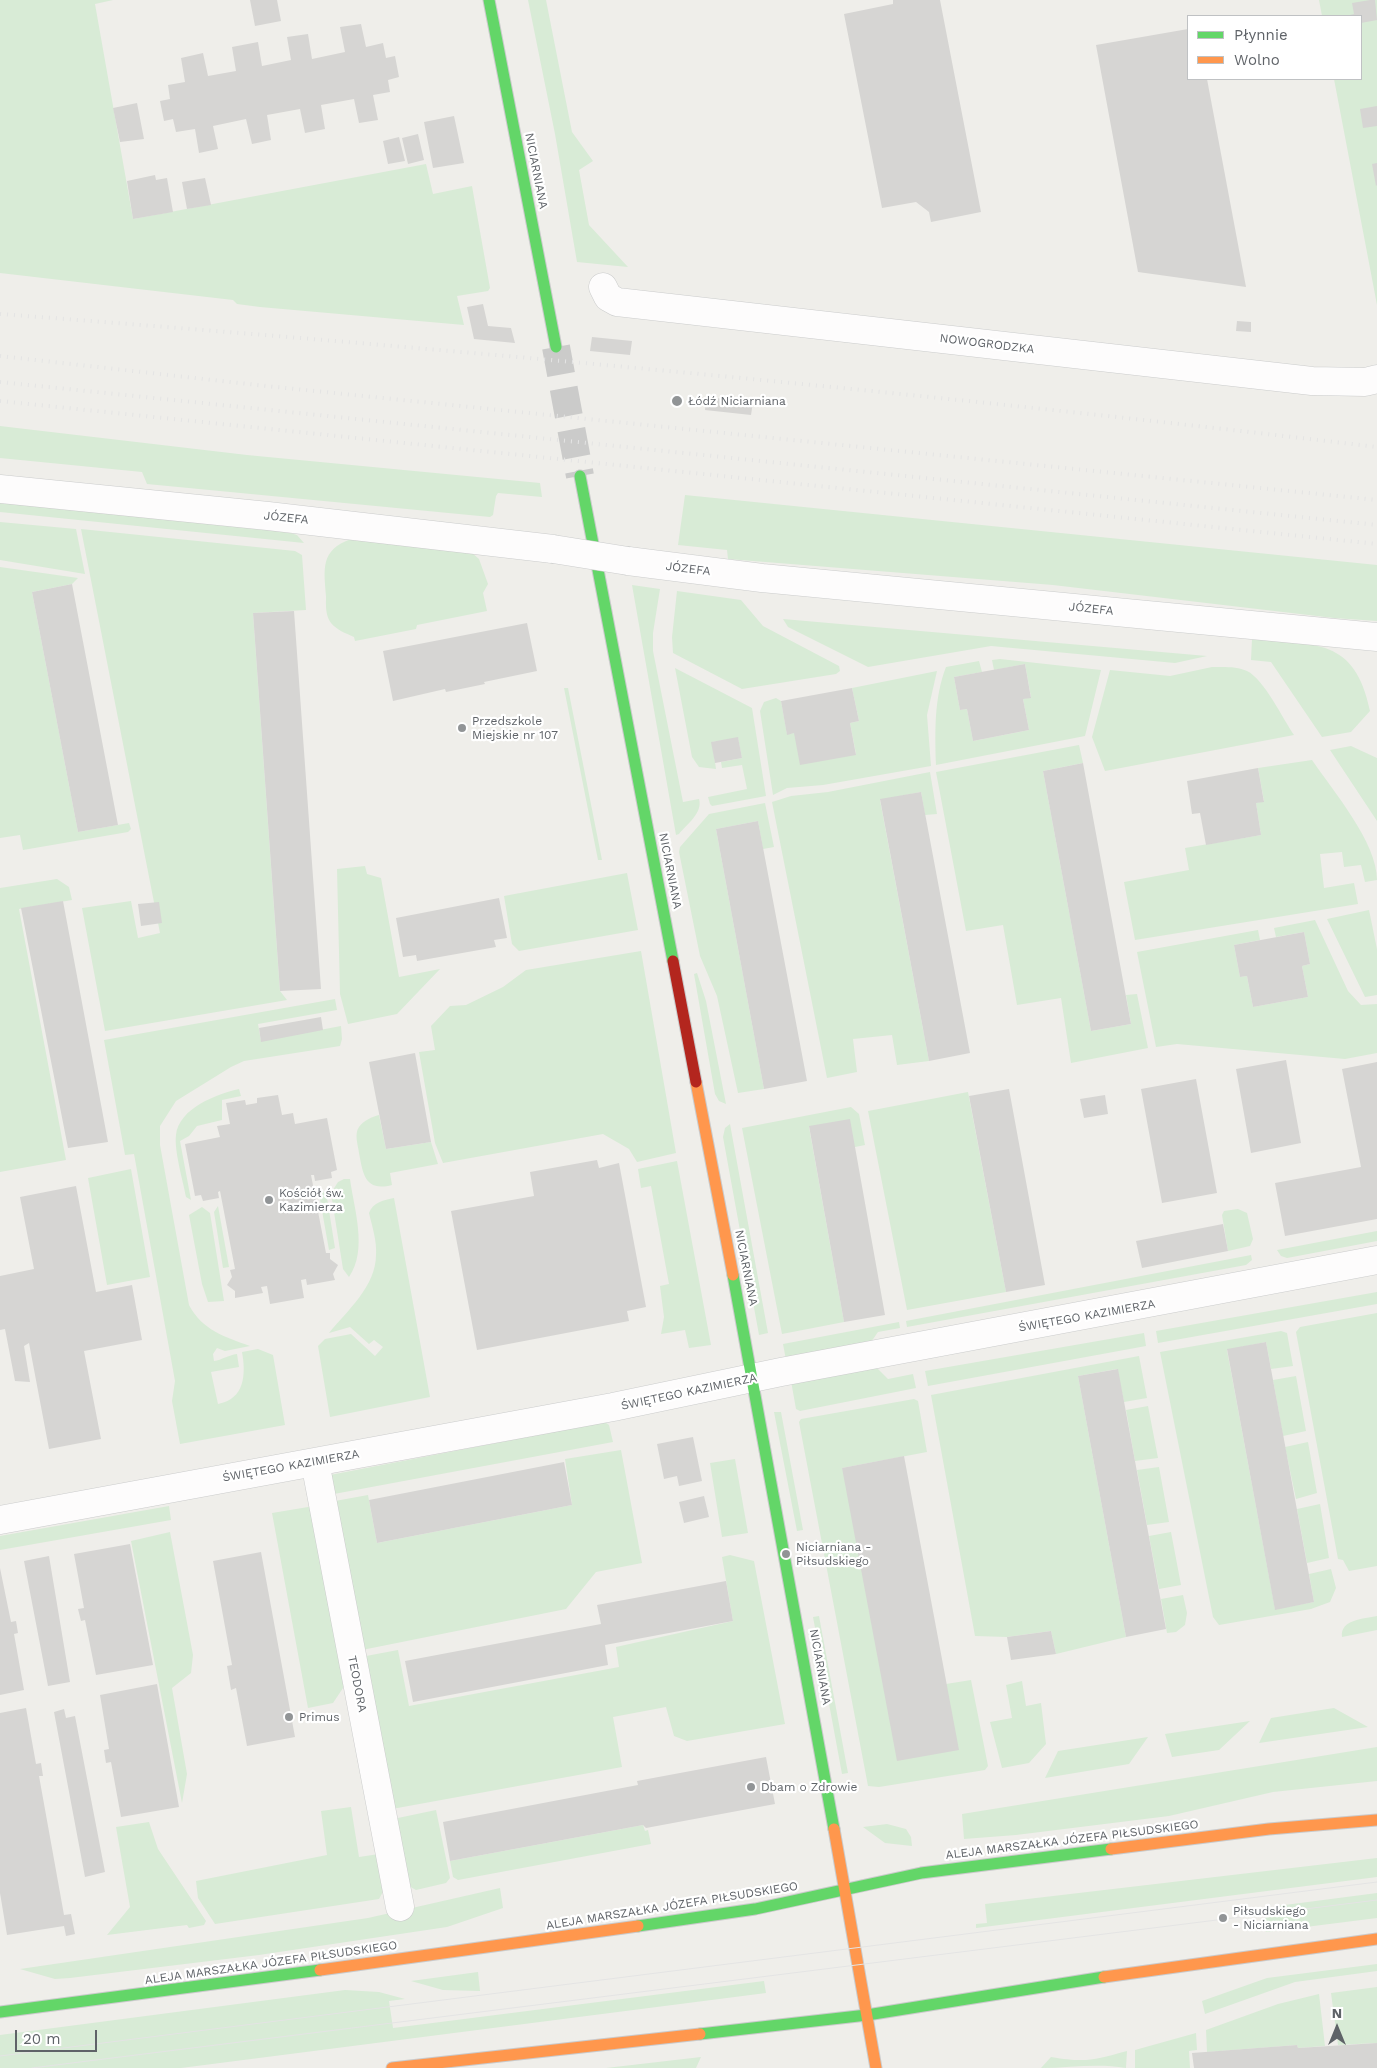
<!DOCTYPE html>
<meta charset="utf-8">
<style>
body{margin:0}
#map{position:relative;width:1377px;height:2068px;overflow:hidden;background:#efeeea;font-family:"Work Sans",sans-serif}
canvas{display:block}
.legend{position:absolute;left:1187px;top:15px;width:175px;height:65px;box-sizing:border-box;background:#fff;border:1px solid #bfc1c3;margin:0;padding:6px 9px;list-style:none;font-size:15px;color:#5f6368}
.legend li{display:flex;align-items:center;gap:10px;height:25px}
.legend b{width:25px;border:1px solid #bfc1c3}
.north{position:absolute;left:1312px;top:2003px;width:50px;height:50px;-webkit-text-stroke:4px #fff;paint-order:stroke;rotate:0deg;font-size:14px;font-weight:700;line-height:20px;text-align:center;color:#5f6368}
.north::after{content:'';display:block;margin:auto;width:18px;height:22px;background:#5f6368;clip-path:polygon(50% 0,100% 100%,50% 72%,0 100%)}
.scale{position:absolute;left:15px;top:2030px;width:82px;height:22px;box-sizing:border-box;border:2px solid #5f6368;border-top:0;padding-left:6px;font-size:15px;line-height:18px;white-space:nowrap;color:#5f6368;-webkit-text-stroke:4px #fff;paint-order:stroke}
</style>
<div id="map">
<canvas width="1377" height="2068"></canvas>
<ul class="legend">
<li><b style="height:6px;background:#63d668"></b>Płynnie</li>
<li><b style="height:6px;background:#ff974d"></b>Wolno</li>
</ul>
<div class="north">N</div>
<div class="scale">20 m</div>
</div>
<script>
const g = document.querySelector('canvas').getContext('2d');
g.lineJoin = 'round';
function fill(path, color) { g.fillStyle = color; g.fill(path, 'evenodd'); }
function stroke(path, color, width, dash) { g.strokeStyle = color; g.lineWidth = width; g.lineCap = dash ? 'butt' : 'round'; g.setLineDash(dash || []); g.stroke(path); }
function write(font, color, halo, rows, align = 'center') {
  g.font = font + ' "Work Sans",sans-serif'; g.lineWidth = 4.5; g.setLineDash([]); g.textBaseline = 'middle'; g.strokeStyle = halo; g.fillStyle = color; for (const [text, x, y, turn = 0] of rows) {
    g.save(); g.translate(x, y); g.rotate((+turn || 0) * Math.PI / 180); g.textAlign = isNaN(turn) ? turn : align; if (halo) g.strokeText(text, 0, 0); g.fillText(text, 0, 0); g.restore();
  }
}
const green = new Path2D(`
 M0 0H113L95 4 133 219 426 164 433 194 472 186 490 288 488 291 457 296 464 325 260 307 237 304 233 300 0 273Z
 M528 0H546L572 132 593 161 579 170 589 225 628 267 577 262 555 134Z
 M1319 0H1377V305L1334 79H1361V16H1322Z
 M0 426 247 455 540 483 542 497 498 493 496 496 493 515 490 517 147 484 142 472 0 458Z
 M685 495 1377 565V621L1334 618 1053 585 728 559 727 550 678 545Z
 M0 502 287 532 297 535 304 543 0 512Z
 M0 522 76 529 85 574 0 560Z
 M81 529 295 551 302 555 306 610 253 613 280 991 287 1000 105 1031 82 908 131 901 138 938 160 933Z
 M351 539 471 552 479 559 488 584 483 593 487 611 417 625 416 629 355 641 354 637C345 633 337 630 331 623 325 615 326 605 326 596 324 569 320 550 351 539Z
 M0 567 78 578 72 584 32 592 78 832 129 823 131 829 128 832 23 850 20 835 0 838Z
 M632 585 660 589 653 633V651L683 802 699 799C703 813 687 824 679 834L676 835Z
 M677 591 741 600 763 626 839 666 840 671 836 674 742 689 673 653 672 637Z
 M783 619 1207 656 1175 663 991 646 868 667 788 627Z
 M1252 639C1315 645 1355 637 1370 711L1351 732 1322 737 1271 662 1251 660Z
 M1000 659 1101 670 1085 736 936 765C935 732 934 698 946 667L979 661 982 672 954 677 960 710 967 709 973 741 1029 730 1023 699 1031 697 1025 664 994 670 992 660Z
 M1212 667C1223 667 1237 666 1247 671 1264 679 1283 719 1294 735L1105 771 1092 737 1110 670 1170 676Z
 M675 668 752 708 766 796 712 806 710 804 708 797 747 789 742 765 722 768 721 762 742 758 738 738 712 742 716 769 699 767 692 757Z
 M937 671 927 715 931 766 823 785 787 788 773 795 760 711 764 702 776 698 781 701 787 734 794 733 856 754 850 723 859 721 852 688Z
 M564 688H568L602 860H598Z
 M1079 745 1083 763 1043 771 1091 1031 1131 1024 1126 995 1137 994 1148 1048 1071 1063 1061 998 1017 1005 1003 925 966 931 936 772Z
 M1351 746 1377 758V821L1330 750Z
 M1312 760C1333 791 1377 842 1377 880L1365 882 1361 865 1344 867 1342 852 1320 854 1324 888 1354 883 1358 904 1135 940 1124 882 1189 870 1185 848 1261 835 1256 803 1264 801 1258 768Z
 M930 772 937 814 925 815 921 792 880 800 929 1061 897 1065 892 1035 853 1039 857 1072 827 1078 772 802 791 796 828 792Z
 M765 803 774 847 763 849 758 821 716 829 764 1089 738 1093 717 996 700 956 679 852 680 847 709 814Z
 M365 866 367 874 381 878 399 977 440 969 397 1014 348 1024 340 994 337 869Z
 M627 873 638 930 519 951 512 944 504 896Z
 M57 879 69 887 72 900 19 909 66 1160 0 1172V888Z
 M1369 910 1377 949V995L1365 997 1327 919Z
 M1315 920 1348 991 1361 1005 1377 1004V1053L1345 1059 1177 1044 1156 1047 1137 952 1258 930 1260 940 1234 945 1240 977 1247 976 1253 1007 1308 997 1302 966 1310 964 1304 932 1276 937 1274 928Z
 M641 951 676 1153 637 1162 629 1149 603 1134 443 1163 435 1143 419 1052 435 1050 431 1026 450 1006 466 1005 503 987 526 970Z
 M697 973 706 1001 726 1104 719 1101 715 1094 694 974Z
 M335 999 337 1010 258 1024 261 1041 341 1026 342 1039 340 1046 244 1061 231 1067 176 1101 160 1126V1145L189 1305C202 1330 225 1337 250 1346L225 1351 217 1348 213 1354 214 1361C222 1360 228 1355 237 1354L239 1367 211 1372 218 1404C245 1399 246 1374 242 1352L258 1349 273 1355 285 1425 180 1444 172 1401 175 1381 134 1154 125 1155 104 1040Z
 M239 1089 241 1096 222 1100V1120L197 1126 189 1136 180 1141 191 1200 186 1197C183 1180 174 1151 176 1135 179 1108 217 1094 239 1089Z
 M968 1092 1006 1292 907 1310 868 1111Z
 M851 1107 859 1114 865 1145 855 1147 809 1127 844 1322 782 1334 742 1128Z
 M379 1115 386 1149 431 1142 438 1164 390 1173 392 1185C365 1192 363 1174 359 1153 358 1145 354 1134 359 1127 364 1120 372 1117 379 1115Z
 M730 1124 768 1333 759 1335 723 1137 725 1128Z
 M677 1161 711 1345 689 1348 685 1330 661 1334 664 1317 660 1286 669 1284 651 1186 641 1188 638 1169Z
 M131 1169 150 1277 107 1285 88 1178Z
 M344 1179H350C354 1209 368 1250 349 1277L343 1269 331 1193 338 1182Z
 M318 1188 323 1191 327 1198 335 1248 329 1250Z
 M394 1198 430 1397 330 1417 318 1346 325 1339 351 1334 375 1356 383 1347 374 1340 369 1344 350 1327 329 1333C347 1311 376 1286 376 1255 377 1241 372 1226 369 1213 373 1202 384 1200 394 1198Z
 M218 1206 229 1267 223 1268 214 1212Z
 M202 1207 210 1213 224 1301 208 1302 202 1284 189 1215Z
 M1238 1209 1247 1213 1253 1239 1250 1246 1228 1251 1222 1215 1224 1211Z
 M1377 1231V1241L1287 1258 1281 1256 1277 1250Z
 M1251 1255 1252 1260 1246 1265 907 1327 906 1321Z
 M1377 1292V1304L1158 1343 1156 1331Z
 M1377 1313V1566L1349 1571 1343 1560 1338 1559 1296 1332 1300 1327Z
 M899 1322 900 1328 878 1332 869 1345 786 1360 783 1344Z
 M1281 1331 1287 1333 1293 1366 1271 1369 1266 1342 1227 1350 1275 1609 1314 1602 1309 1574 1331 1569 1336 1588 1330 1602 1311 1609 1219 1625 1213 1617 1160 1352Z
 M1144 1333 1146 1346 928 1386 925 1371Z
 M1139 1356 1147 1398 1124 1402 1117 1369 1078 1376 1126 1637 1056 1654 1051 1631 1007 1637 975 1636 931 1395Z
 M874 1365 888 1379 913 1374 916 1388 800 1411 796 1409 791 1381Z
 M1296 1376 1306 1431 1283 1436 1273 1380Z
 M914 1399 918 1401 927 1452 842 1468 946 1684 971 1680 988 1766 985 1770 879 1787 868 1786 799 1422 801 1419Z
 M1148 1406 1158 1458 1135 1461 1126 1410Z
 M774 1412H781L803 1530 797 1531Z
 M605 1422 609 1425 613 1442 334 1494 330 1475Z
 M1308 1442 1317 1493 1296 1499 1285 1447Z
 M621 1450 642 1563 596 1572 566 1609 362 1650 335 1501 368 1495 377 1543 572 1505 565 1459Z
 M735 1459 748 1533 722 1537 710 1463Z
 M1159 1467 1169 1522 1147 1525 1137 1470Z
 M1320 1504 1329 1558 1307 1563 1297 1509Z
 M169 1506 171 1520 0 1550V1536Z
 M314 1506 347 1682 333 1703 308 1708 272 1513Z
 M170 1532 193 1655 191 1673 172 1688 187 1774 182 1803 131 1541Z
 M1171 1532 1181 1585 1159 1589 1149 1536Z
 M730 1555 754 1561 785 1724 687 1741 674 1736 666 1707 613 1717 622 1767 392 1809 366 1656 398 1650 409 1706 619 1667 616 1647 733 1621 722 1557Z
 M1183 1595 1187 1613 1185 1625 1176 1632 1167 1633 1161 1599Z
 M819 1616 848 1773 842 1774 813 1617Z
 M1377 1616V1630L1342 1637C1340 1619 1364 1619 1377 1616Z
 M1022 1681 1026 1706 1041 1703 1046 1744 1029 1763 1002 1768 990 1722 1012 1718 1006 1685Z
 M1334 1708 1368 1727 1259 1743 1271 1718Z
 M1250 1721 1219 1750 1172 1757 1165 1734Z
 M1148 1737 1129 1764 1045 1778 1058 1751Z
 M1377 1747V1781L1273 1792 1169 1816 1016 1835 964 1839 962 1814Z
 M351 1807 359 1857 379 1854 385 1888 379 1899 215 1924 198 1898 196 1881 327 1855 321 1811Z
 M436 1810 450 1878 446 1883 416 1890 405 1884 393 1819Z
 M149 1822 158 1849 206 1921 204 1925 189 1928 187 1925 107 1935 130 1907 116 1827Z
 M887 1824 906 1829 911 1837 912 1846 885 1843 863 1827Z
 M643 1825 645 1831 648 1830 651 1844 458 1880 453 1877 450 1861Z
 M1377 1858V1877L976 1928V1924L987 1923 985 1904Z
 M500 1888 503 1908 447 1927 259 1955 70 1978 55 1979 20 1969 368 1918Z
 M1377 1893V1918L1266 1932 1264 1918 1278 1916 1277 1906Z
 M1377 1964V1971L1295 1982 1205 2014 1202 2001 1267 1978Z
 M478 1972 480 1991 443 1990 411 1981Z
 M764 1981 766 1993 181 2068H0V2035L345 1990 379 1992 405 1999 389 2001 393 2028Z
 M1377 1987V2043L1338 2045 1331 1993Z
 M1319 1994 1325 2046 1298 2048 1297 2045 1207 2052 1206 2030 1278 2004Z
 M1196 2033 1197 2050 1189 2051 1190 2068H1135V2050Z
 M1127 2051 1126 2068C1096 2063 1071 2068 1041 2068L1051 2057C1087 2063 1093 2060 1127 2051Z
 M701 2057 696 2068H606Z`);
const building = new Path2D(`
 M250 0H277L281 21 255 26Z
 M893 0H940L981 212 931 222 929 212 916 202 882 208 844 14 893 4Z
 M1370 0H1375L1377 20 1361 23V16H1346L1354 14 1352 3Z
 M361 24 366 47 383 43 386 58 395 56 399 77 388 80 390 92 373 95 378 120 359 123 354 99 321 105 325 129 305 133 300 109 267 115 271 140 252 144 246 119 213 126 218 149 199 153 195 129 176 132 173 119 164 121 160 101 170 99 168 85 185 82 181 58 203 53 208 76 236 71 232 47 258 42 262 66 291 60 287 37 308 34 312 59 345 52 340 27Z
 M1188 29V79H1207L1246 287 1138 272 1096 45Z
 M137 103 144 139 120 142 113 108Z
 M1377 106V126L1363 128 1360 109Z
 M454 116 464 163 433 168 424 122Z
 M418 134 424 160 408 164 402 138Z
 M399 137 405 161 388 164 383 141Z
 M1377 163V185L1376 186 1372 164Z
 M155 175 156 180 167 178 173 212 133 219 127 181Z
 M205 178 211 205 187 209 182 182Z
 M483 304 488 326 511 328 515 343 474 339 467 307Z
 M1237 321 1251 322V332L1236 331Z
 M592 337 632 341 630 355 590 351Z
 M706 397 753 402 751 415 705 410Z
 M72 584 118 825 78 832 32 592Z
 M294 611 321 989 280 991 253 613Z
 M527 623 537 671 484 682 485 684 446 692 445 689 393 701 383 651Z
 M1025 664 1031 698 1023 699 1029 730 973 741 967 709 960 710 954 677Z
 M852 688 859 721 850 723 856 755 800 765 794 733 787 735 781 701Z
 M738 737 742 758 715 763 711 742Z
 M1083 763 1131 1024 1091 1031 1043 771Z
 M1258 768 1264 802 1256 803 1261 835 1206 845 1200 813 1192 814 1187 781Z
 M921 792 970 1053 929 1061 880 799Z
 M758 821 807 1081 764 1089 716 829Z
 M499 898 507 938 494 940 496 947 417 961 416 955 403 957 396 918Z
 M63 901 108 1142 68 1148 21 908Z
 M159 902 162 923 141 926 138 904Z
 M1304 932 1310 964 1302 966 1308 997 1253 1007 1247 976 1240 977 1234 945Z
 M321 1017 323 1030 261 1042 259 1028Z
 M415 1053 431 1142 386 1149 369 1062Z
 M1286 1060 1301 1143 1251 1153 1236 1069Z
 M1377 1062V1219L1285 1236 1275 1183 1361 1167 1342 1069Z
 M1196 1079 1217 1193 1162 1203 1141 1089Z
 M1009 1089 1045 1285 1006 1292 969 1096Z
 M278 1095 282 1115 293 1113 295 1124 327 1118 337 1170 331 1172 332 1178 315 1181 314 1175H311L326 1253H330V1259L338 1265 333 1274 335 1280 307 1285 306 1279 301 1280 304 1298 270 1304 267 1286 261 1287 263 1293 235 1298V1291L227 1285 232 1277 230 1270 235 1269 220 1191 218 1192 219 1198 203 1201 201 1195 195 1196 185 1144 220 1137 217 1126 230 1124 226 1103 245 1100 246 1105 257 1103V1098Z
 M1105 1095 1108 1114 1084 1118 1080 1099Z
 M850 1119 885 1315 844 1322 809 1126Z
 M597 1160 599 1168 619 1163 646 1307 627 1311 629 1321 477 1350 451 1211 534 1196 530 1172Z
 M76 1186 96 1292 132 1285 142 1340 84 1351 101 1439 49 1449 29 1343 24 1346 30 1382 15 1381 5 1329 0 1330V1276L34 1269 20 1197Z
 M1223 1224 1228 1251 1142 1268 1136 1241Z
 M1266 1342 1314 1602 1275 1610 1227 1349Z
 M1118 1369 1166 1629 1126 1637 1078 1376Z
 M693 1437 702 1481 679 1486 677 1476 664 1479 657 1444Z
 M904 1456 959 1750 897 1761 842 1468Z
 M564 1462 572 1505 377 1543 369 1500Z
 M704 1496 709 1517 684 1523 679 1502Z
 M130 1544 153 1665 96 1675 85 1620 81 1621 78 1609 84 1608 74 1554Z
 M261 1552 295 1737 247 1746 236 1688 231 1690 227 1666 232 1665 213 1561Z
 M49 1556 70 1682 48 1686 24 1561Z
 M0 1568 11 1622 16 1621 18 1633 14 1634 24 1690 0 1695Z
 M726 1581 733 1621 605 1645 608 1665 413 1702 405 1661 601 1624 597 1605Z
 M1051 1631 1056 1654 1011 1660 1007 1637Z
 M157 1684 179 1807 121 1817 111 1762 106 1763 104 1750 109 1749 100 1695Z
 M26 1708 36 1764 41 1763 43 1776H39L64 1915 71 1914 75 1934 66 1936 64 1926 7 1935 0 1893V1713Z
 M64 1709 66 1718 75 1716 105 1872 85 1877 54 1712Z
 M766 1757 775 1804 646 1828 643 1825 450 1861 443 1822 638 1785 637 1781Z
 M1377 2043V2068H1194L1192 2053 1297 2045 1298 2048Z`);
const secondaryTunnel = new Path2D(`
 M556 347 580 476`);
const street = new Path2D(`
 M603 287 608 297 617 302 670 308 1312 381 1365 382 1377 379
 M0 489 268 516 553 549
 M628 561 762 578 1377 637
 M315 1462 400 1907
 M0 1520 613 1407 781 1372 1377 1260`);
const fast = new Path2D(`
 M489 0 556 347
 M580 476 673 961
 M733 1275 834 1829
 M638 1926 755 1909 921 1873 1111 1849
 M0 2012 320 1970
 M700 2034 867 2015 1104 1977`);
const slow = new Path2D(`
 M696 1082 733 1275
 M834 1829 876 2068
 M1111 1849 1269 1829 1377 1820
 M320 1970 638 1926
 M1104 1977 1377 1939
 M392 2068 700 2034`);
const jam = new Path2D(`
 M673 961 696 1082`);
const tram = new Path2D(`
 M0 2056 1377 1882
 M32 2068 1377 1900`);
const rail = new Path2D(`
 M0 314C460 349 919 392 1377 447
 M0 356 266 386 1377 500
 M0 382 1377 525
 M0 401 1377 544`);
const streetBridge = new Path2D(`
 M553 549 628 561`);
const markers = [
 [677,401,6,"#919496"],
 [462,728,5,"#919496"],
 [269,1200,5,"#919496"],
 [786,1554,5,"#919496"],
 [289,1717,5,"#919496"],
 [751,1787,5,"#919496"],
 [1223,1918,5,"#919496"]
];
const streetNames = [
 ["NICIARNIANA",536,171,79],
 ["NOWOGRODZKA",987,344,7],
 ["JÓZEFA",286,518,6],
 ["JÓZEFA",688,569,7],
 ["JÓZEFA",1091,609,6],
 ["NICIARNIANA",670,871,79],
 ["NICIARNIANA",746,1268,79],
 ["ŚWIĘTEGO KAZIMIERZA",1087,1316,-10],
 ["ŚWIĘTEGO KAZIMIERZA",689,1392,-12],
 ["ŚWIĘTEGO KAZIMIERZA",291,1466,-10],
 ["NICIARNIANA",820,1667,80],
 ["TEODORA",357,1684,79],
 ["ALEJA MARSZAŁKA JÓZEFA PIŁSUDSKIEGO",1072,1840,-7],
 ["ALEJA MARSZAŁKA JÓZEFA PIŁSUDSKIEGO",672,1906,-9],
 ["ALEJA MARSZAŁKA JÓZEFA PIŁSUDSKIEGO",271,1963,-8]
];
const poiNames = [
 ["Łódź Niciarniana",688,401],
 ["Przedszkole",472,721],
 ["Miejskie nr 107",472,735],
 ["Kościół św.",279,1193],
 ["Kazimierza",279,1207],
 ["Niciarniana -",796,1547],
 ["Piłsudskiego",796,1561],
 ["Primus",299,1717],
 ["Dbam o Zdrowie",761,1787],
 ["Piłsudskiego",1233,1911],
 ["- Niciarniana",1233,1925]
];
fill(green, '#d8ebd6');
fill(building, '#d6d5d3');
stroke(secondaryTunnel, '#cbcbca', 28, [28, 14]);
stroke(street, '#cbcccc', 29);
stroke(fast, '#cacacb', 13);
stroke(slow, '#cacacb', 13);
stroke(jam, '#cacacb', 13);
stroke(street, '#fdfcfc', 28);
stroke(fast, '#63d668', 11);
stroke(slow, '#ff974d', 11);
stroke(jam, '#b3261e', 11);
stroke(tram, '#e4e4e4', 1);
stroke(rail, '#e4e4e4', 4, [1, 6]);
stroke(streetBridge, '#cbcccc', 29, []);
stroke(streetBridge, '#fdfcfc', 28);
for (const [x, y, r, color] of markers) { const dot = new Path2D(); dot.arc(x, y, r, 0, 2 * Math.PI); g.fillStyle = color; g.fill(dot); stroke(dot, '#fff', 2); }
write('12px', '#5f6368', '#fff', streetNames);
write('12px', '#5f6368', '#fff', poiNames, 'left');
</script>
